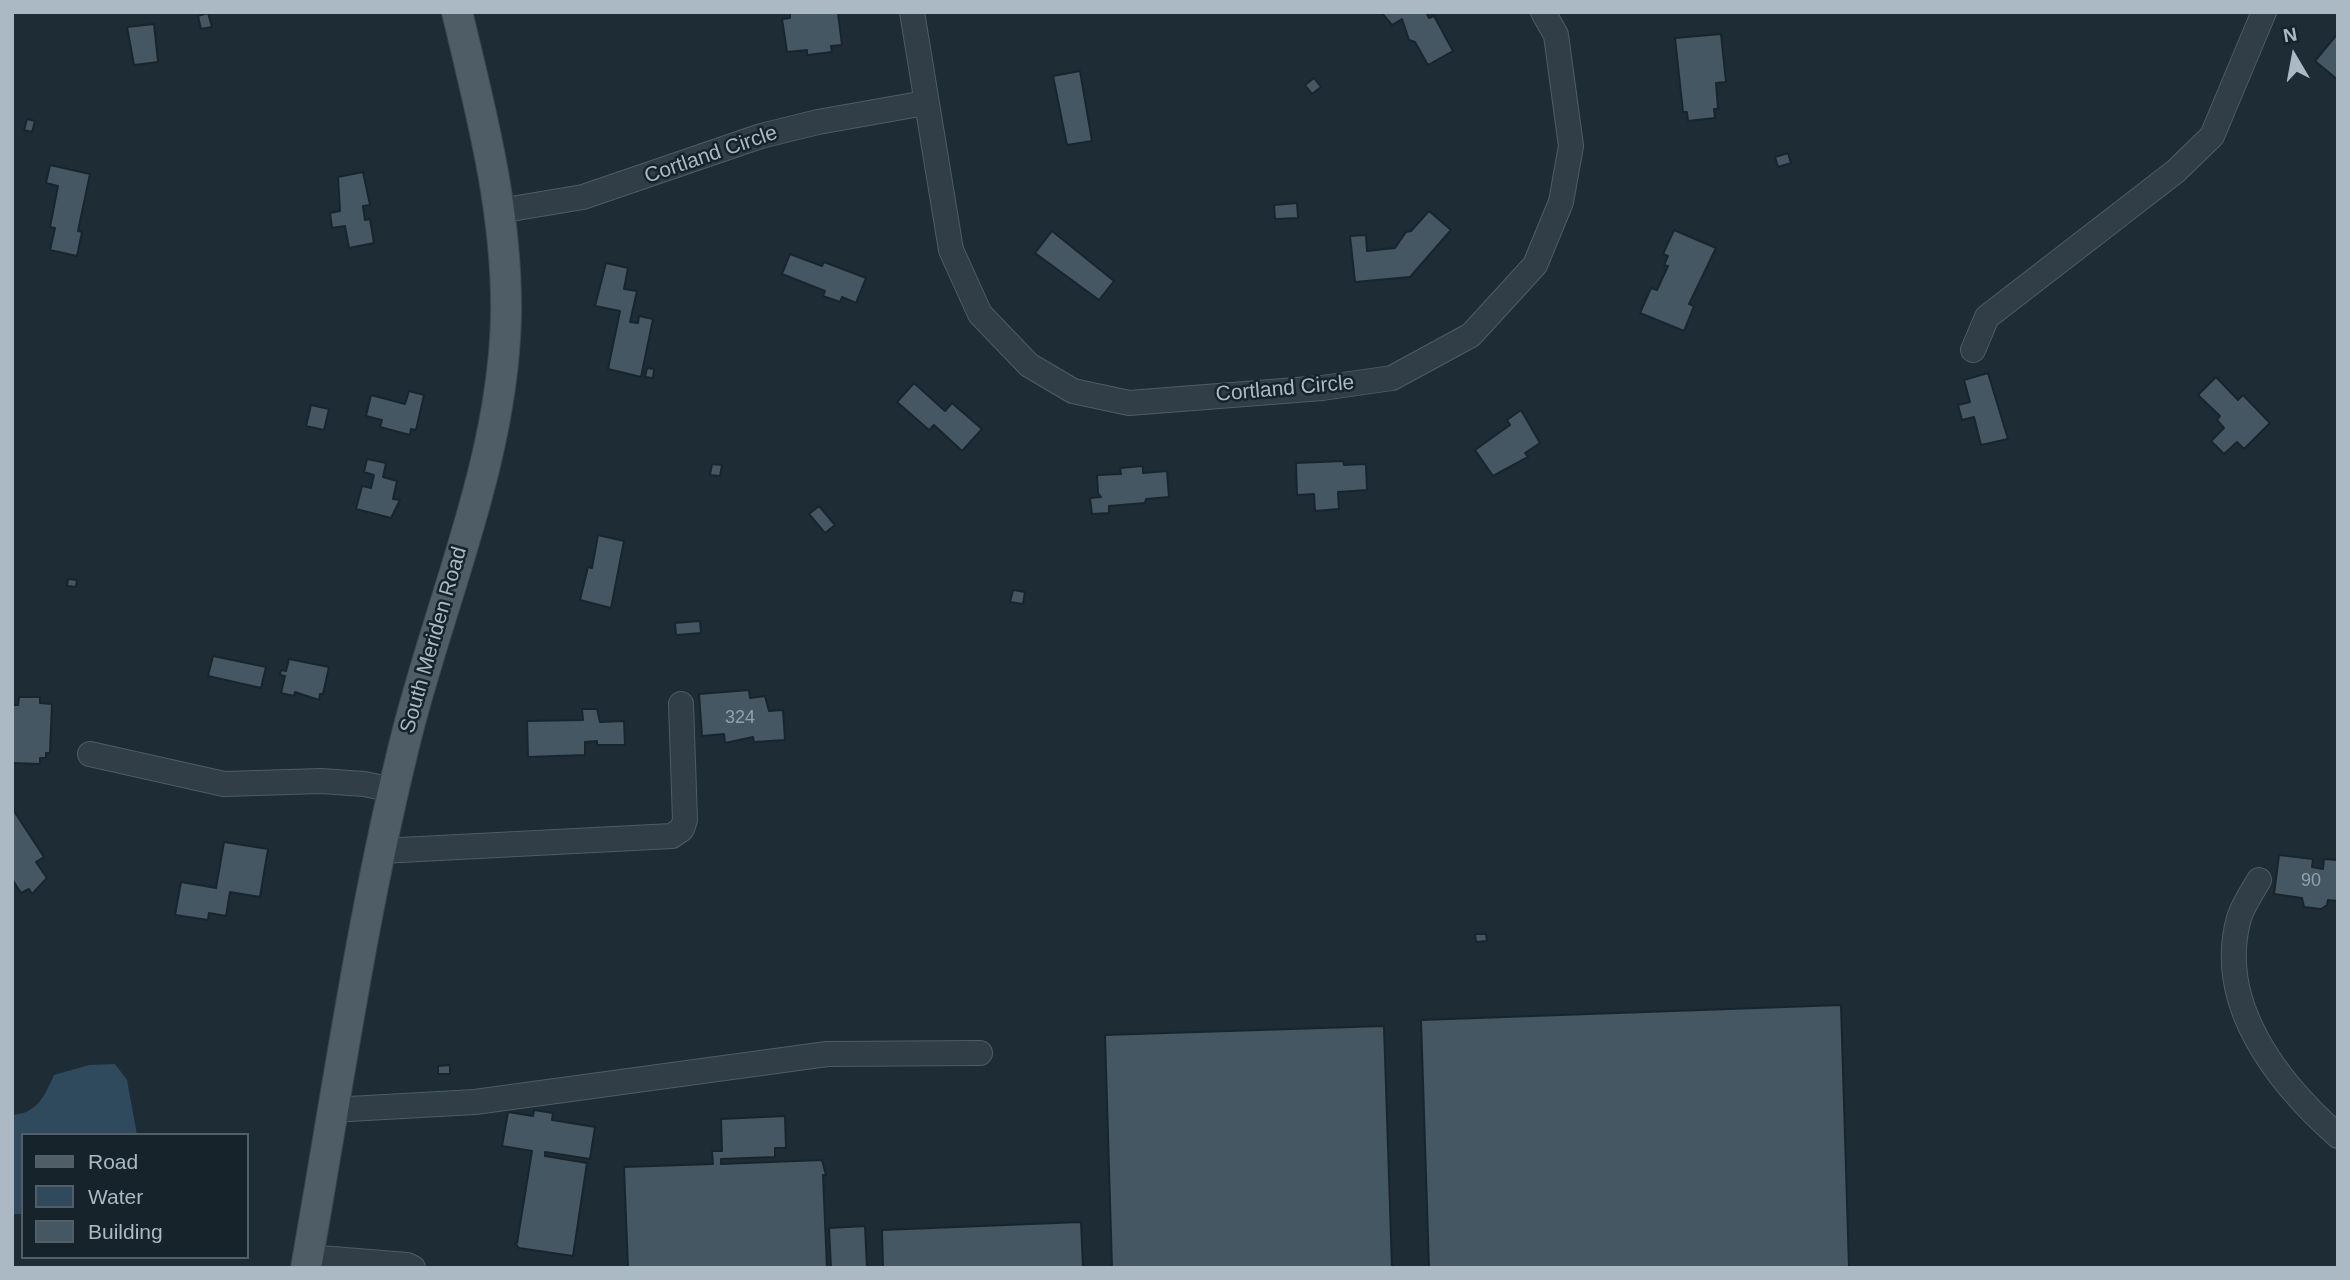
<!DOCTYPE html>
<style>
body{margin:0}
#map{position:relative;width:2350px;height:1280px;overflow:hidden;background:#1e2c36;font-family:Helvetica,sans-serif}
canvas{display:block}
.frame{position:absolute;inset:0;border:14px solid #aab9c4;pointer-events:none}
.legend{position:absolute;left:21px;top:1133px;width:228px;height:126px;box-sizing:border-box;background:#17232b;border:2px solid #525f68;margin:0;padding:9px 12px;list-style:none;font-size:21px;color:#aab9c4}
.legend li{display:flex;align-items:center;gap:14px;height:35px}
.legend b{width:35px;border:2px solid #525f68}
.north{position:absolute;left:2259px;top:21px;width:70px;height:70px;-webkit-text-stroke:5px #17232b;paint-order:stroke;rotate:350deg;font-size:19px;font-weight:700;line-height:28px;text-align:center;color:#aab9c4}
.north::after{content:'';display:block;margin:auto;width:24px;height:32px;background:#aab9c4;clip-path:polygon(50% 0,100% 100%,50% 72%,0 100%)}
</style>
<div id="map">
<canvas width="2350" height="1280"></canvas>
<div class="frame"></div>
<ul class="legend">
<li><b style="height:9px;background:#4f5d67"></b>Road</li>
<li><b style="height:19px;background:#2e4a5c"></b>Water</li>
<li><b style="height:19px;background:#455763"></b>Building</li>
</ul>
<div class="north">N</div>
</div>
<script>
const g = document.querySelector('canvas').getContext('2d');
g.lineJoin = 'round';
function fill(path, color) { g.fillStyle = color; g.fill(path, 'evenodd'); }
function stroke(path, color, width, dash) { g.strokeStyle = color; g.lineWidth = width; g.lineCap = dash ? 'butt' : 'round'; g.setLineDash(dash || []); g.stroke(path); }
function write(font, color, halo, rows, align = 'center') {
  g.font = font + ' Helvetica,sans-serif'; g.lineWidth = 5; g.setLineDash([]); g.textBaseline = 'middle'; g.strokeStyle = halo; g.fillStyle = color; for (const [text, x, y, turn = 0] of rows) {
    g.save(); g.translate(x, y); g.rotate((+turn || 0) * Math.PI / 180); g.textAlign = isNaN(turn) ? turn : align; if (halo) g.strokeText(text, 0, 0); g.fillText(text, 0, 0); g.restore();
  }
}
const water = new Path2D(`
 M115 1064 127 1080 137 1135H23V1214H12V1115C37 1114 45 1095 54 1075L89 1065Z`);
const building = new Path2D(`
 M790 12 838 13 842 45 831 46 832 52 807 55V50L787 52 782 19 790 18Z
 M1381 12H1426L1429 18 1434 16 1453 51 1428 65 1415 42 1409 40 1402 19 1392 25Z
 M208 13 212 27 201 29 198 16Z
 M154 24 158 62 134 65 127 27Z
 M2338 33V80L2315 61Z
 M1721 34 1726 82 1716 83 1718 109H1714L1715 118 1688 121 1687 112H1683L1675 38Z
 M1080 71 1092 141 1067 145 1053 76Z
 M1314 78 1321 87 1312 94 1305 85Z
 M27 119 35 121 32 132 24 130Z
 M1788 153 1791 163 1778 167 1775 157Z
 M50 165 90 174 78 231 82 232 77 256 50 250 55 228 50 227 58 186 46 183Z
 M363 172 370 205 363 206 365 220 370 219 374 243 349 248 345 226 332 228 330 213 340 211 338 177Z
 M1297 203 1298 218 1275 219 1274 205Z
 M1429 211 1451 230 1410 277 1355 282 1350 236 1366 235 1367 251 1395 248 1406 232 1411 231Z
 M1674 230 1716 248 1689 304 1694 306 1684 331 1640 313 1651 288 1657 290 1668 266 1664 265 1668 256 1663 254Z
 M1052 231 1114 281 1099 300 1035 253Z
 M790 254 822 266 824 262 866 278 856 303 842 297 840 302 823 296 825 291 782 274Z
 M606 263 628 268 624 289 637 291 630 322 638 323 639 316 653 319 641 377 608 369 620 311 595 306Z
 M647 368 654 369 653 378 645 377Z
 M1988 373 2008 439 1981 445 1974 417 1962 420 1958 405 1970 402 1964 380Z
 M2216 377 2238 400 2243 395 2270 423 2244 449 2237 442 2224 454 2211 441 2224 428 2217 420 2220 416 2198 395Z
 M914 383 945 411 952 403 982 429 962 451 934 425 929 430 897 402Z
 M409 391 424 395 416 430 411 429 410 435 380 427 382 420 366 416 371 395 405 404Z
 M311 405 329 409 324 430 306 426Z
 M1521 410 1540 443 1525 453 1528 457 1493 476 1475 450 1510 425 1507 420Z
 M367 459 386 463 383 477 397 481 393 499 400 500 391 518 356 509 362 486 371 488 374 475 364 472Z
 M1343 461 1344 465 1366 464 1367 490 1338 492 1339 509 1315 511 1314 494 1297 495 1296 463Z
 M712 464 722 465 720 476 710 475Z
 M1143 466V473L1167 471 1169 497 1146 499 1145 503 1109 506V513L1092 514 1090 498 1101 497 1098 493 1097 475 1121 474 1120 468Z
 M819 506 835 525 825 533 809 514Z
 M598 535 624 541 611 608 580 600 588 567 592 568Z
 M68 579 77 580 76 587 67 586Z
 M1013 590 1025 592 1023 604 1010 602Z
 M700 621 701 633 676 635 675 623Z
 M213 656 266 667 261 688 208 676Z
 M289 659 329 667 323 694H320L319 700 295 692 294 696 281 693 285 676 280 675 281 670 286 671Z
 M749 690 750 698 765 696 769 711 783 710 785 740 754 742 753 737 725 743 724 734 702 736 699 694Z
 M19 697H40V703L52 704 50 753H46V758H40V764L12 763V705H18Z
 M582 709H597L600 722 624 721 625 745H597V741L585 742V755L528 757 527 721 583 720Z
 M12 808 44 857 36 862 47 878 32 894 29 889 21 893 12 879Z
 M224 842 268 849 260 897 230 892 226 916 209 913 208 920 175 915 181 882 216 888Z
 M2279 855 2313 859 2312 867 2323 869 2324 859 2337 860 2338 901 2328 900 2327 905 2321 909 2304 907 2302 898 2274 894Z
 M1475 934H1486L1487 941 1476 942Z
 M1841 1005 1849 1268H1429L1421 1020Z
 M1384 1026 1392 1268H1112L1105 1035Z
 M450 1065V1074H438V1066Z
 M534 1110 553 1113 552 1120 595 1127 590 1159 545 1152V1156L587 1163 573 1256 519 1248 515 1243H517L532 1151 502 1146 508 1112 533 1116Z
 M785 1116 786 1148H775V1157L721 1159V1164L822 1160 826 1175H823L827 1268H628L624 1167 713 1164 712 1151H722L721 1119Z
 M1081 1222 1083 1268H883L882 1230Z
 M865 1226 867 1268H831L829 1228Z`);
const minor = new Path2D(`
 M912 12 951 250 980 314 1029 365 1073 391 1129 403 1322 388 1392 378 1471 335 1535 265 1561 202 1571 146 1556 35 1543 12
 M499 211 583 197 761 136 818 122 925 103
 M1973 350 1987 317 2176 171 2212 136 2264 12
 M90 754 224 784 321 781 364 784 394 790
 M381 851 672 836 682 829 685 820 681 704
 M2259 880C2252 892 2243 905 2239 918 2215 1004 2278 1083 2338 1136
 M331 1110 475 1102 827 1054 980 1053
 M308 1257 407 1265 413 1268`);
const major = new Path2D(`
 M306 1268C338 1088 363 907 408 730 443 594 503 458 506 317 508 214 481 111 457 12`);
const numberNames = [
 ["324",740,718],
 ["90",2311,881]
];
const streetNames = [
 ["Cortland Circle",711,155,-19],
 ["Cortland Circle",1285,389,-5],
 ["South Meriden Road",434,640,-74]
];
fill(water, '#2e4a5c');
fill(building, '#455763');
stroke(building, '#19252d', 2);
stroke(minor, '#4e5c65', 26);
stroke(major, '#3a4750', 32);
stroke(minor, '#313e47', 24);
stroke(major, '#4f5d67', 30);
write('18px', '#91a0ac', null, numberNames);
write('21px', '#aab9c4', '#17232b', streetNames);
</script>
